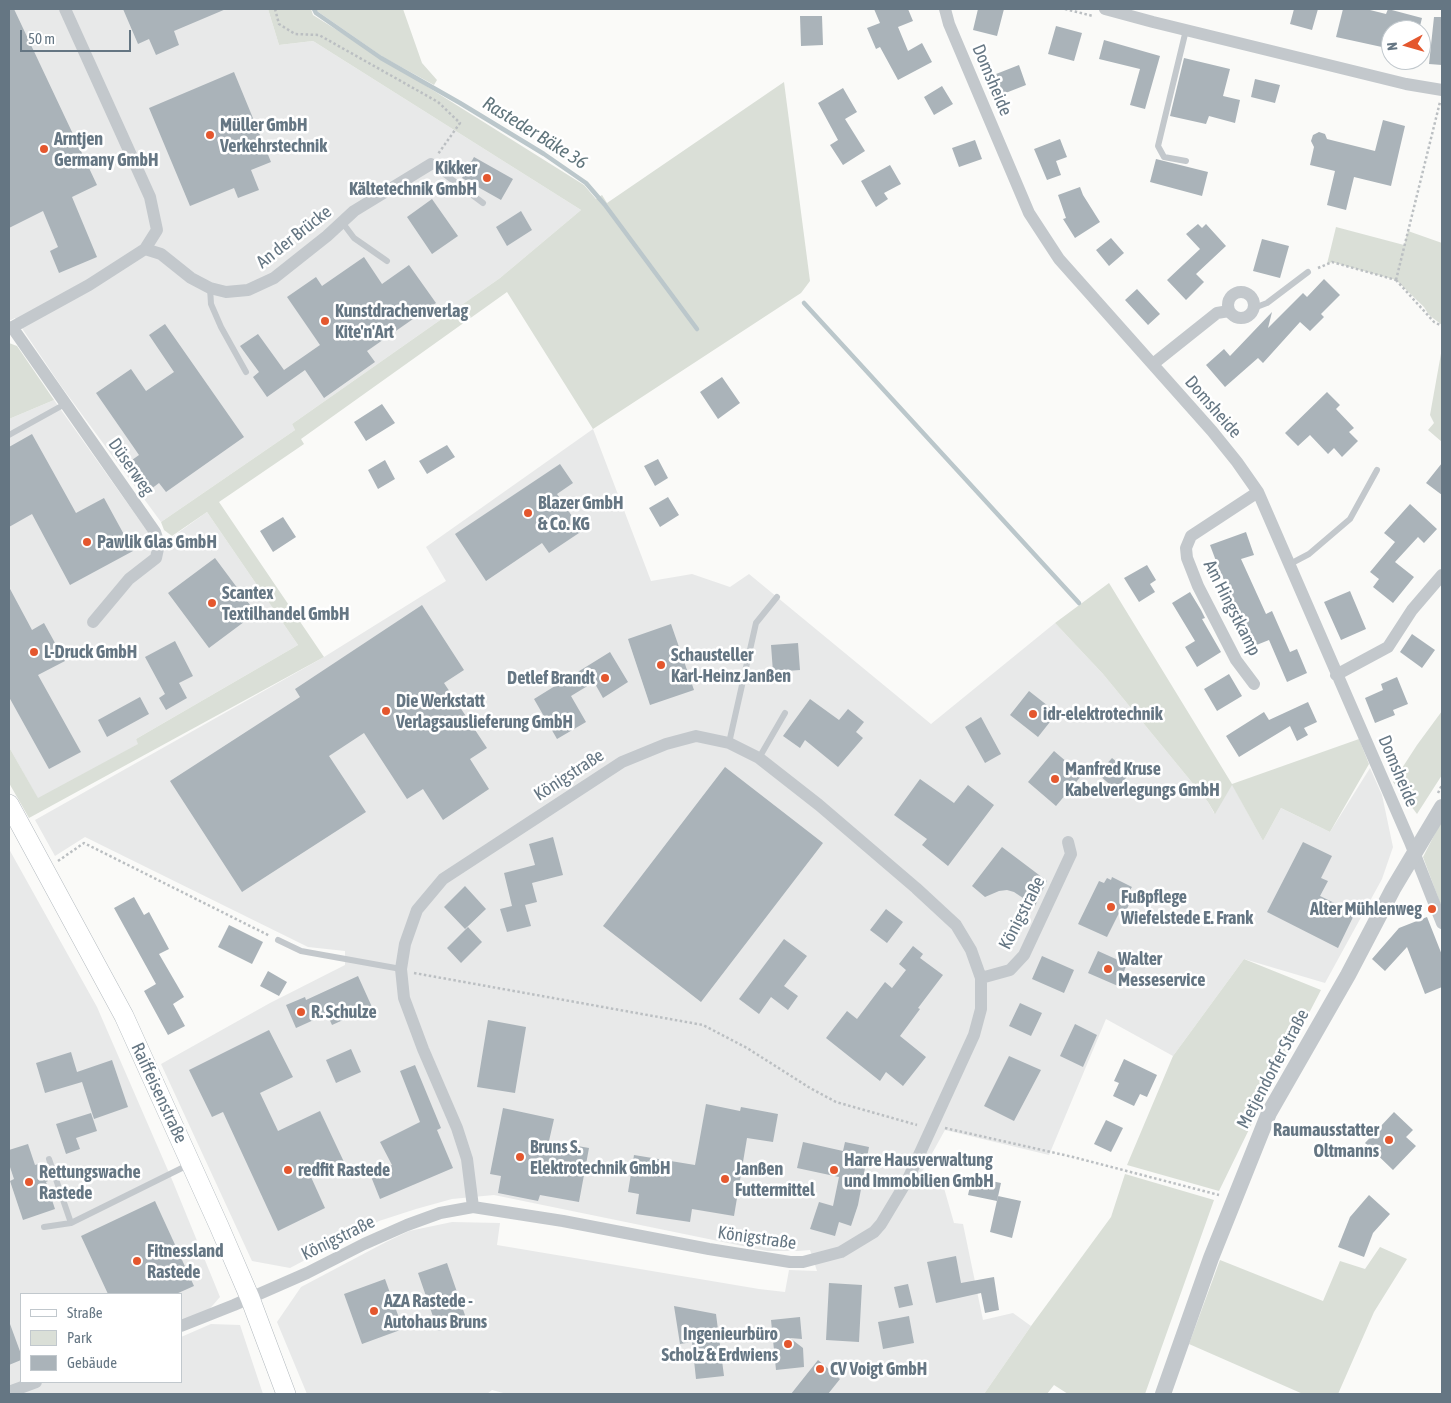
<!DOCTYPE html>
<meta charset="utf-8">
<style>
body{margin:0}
#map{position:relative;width:1451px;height:1403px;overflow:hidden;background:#fafaf8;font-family:"Asap Condensed",sans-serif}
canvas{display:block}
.frame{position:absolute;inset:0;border:10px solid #657683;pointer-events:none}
.legend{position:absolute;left:20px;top:1293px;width:162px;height:90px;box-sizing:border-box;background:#fff;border:1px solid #c1c8cd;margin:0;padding:6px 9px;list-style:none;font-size:15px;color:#657683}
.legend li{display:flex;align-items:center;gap:10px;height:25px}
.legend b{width:25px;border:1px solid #c1c8cd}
.north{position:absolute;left:1381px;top:20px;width:50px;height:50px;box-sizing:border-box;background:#fff;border:1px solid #c1c8cd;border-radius:50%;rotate:264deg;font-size:14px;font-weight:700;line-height:20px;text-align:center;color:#657683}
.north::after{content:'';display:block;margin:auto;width:18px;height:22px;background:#e4572e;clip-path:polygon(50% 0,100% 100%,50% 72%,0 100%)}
.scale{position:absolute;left:20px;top:30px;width:111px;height:22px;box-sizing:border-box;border:2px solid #657683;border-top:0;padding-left:6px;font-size:15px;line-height:18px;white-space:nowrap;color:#657683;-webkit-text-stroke:4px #fff;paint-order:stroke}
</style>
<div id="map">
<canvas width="1451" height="1403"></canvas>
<div class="frame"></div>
<ul class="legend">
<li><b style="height:6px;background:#fff"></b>Straße</li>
<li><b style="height:14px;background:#dadfd7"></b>Park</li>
<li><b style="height:14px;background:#aab3b9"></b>Gebäude</li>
</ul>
<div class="north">N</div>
<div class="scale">50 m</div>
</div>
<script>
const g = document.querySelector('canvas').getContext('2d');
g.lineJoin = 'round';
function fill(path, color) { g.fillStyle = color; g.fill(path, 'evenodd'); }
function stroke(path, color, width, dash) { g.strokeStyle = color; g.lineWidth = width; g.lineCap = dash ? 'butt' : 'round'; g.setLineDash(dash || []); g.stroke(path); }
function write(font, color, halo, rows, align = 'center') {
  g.font = font + ' "Asap Condensed",sans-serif'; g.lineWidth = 5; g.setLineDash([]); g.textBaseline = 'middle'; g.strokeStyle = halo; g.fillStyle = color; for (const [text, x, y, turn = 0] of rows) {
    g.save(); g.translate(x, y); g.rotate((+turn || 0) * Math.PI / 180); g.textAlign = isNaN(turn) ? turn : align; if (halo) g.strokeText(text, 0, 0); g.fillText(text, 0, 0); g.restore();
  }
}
const built = new Path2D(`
 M9 9H268L279 45 313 41 581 210 500 278 292 424 295 430 161 522 61 386 15 318 9 321Z
 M54 400 150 535 151 552 207 512 298 645 136 739 139 744 38 799 9 747V419Z
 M593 429 651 581 692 574 730 587 749 574 931 724 1055 623 1103 674 1208 802 1214 813 1232 784 1263 841 1281 808 1330 832 1370 768 1382 795 1393 847 1382 879 1325 983 1244 959 1173 1056 1106 1019 1049 1155 945 1130 919 1177 944 1188 954 1223 963 1224 983 1320 1013 1313 1031 1326 984 1394H507L492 1390 487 1394H307L277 1322 301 1287 386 1242 409 1231 452 1222 500 1223 497 1245 759 1289 785 1292 789 1270 817 1271 810 1250 798 1251H767L494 1195 452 1199 416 1209 379 1221 290 1268 252 1261 161 1064 270 1003 345 965V951L308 947 85 837 55 856 35 820 324 657 446 581 426 547Z
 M9 849 97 1007 173 1182 220 1297 206 1313 181 1323V1294H21V1382H181V1337L211 1324 240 1325 263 1394H9Z`);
const green = new Path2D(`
 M268 9H311L313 15 584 185 596 199 602 195 607 203 784 82 810 281 801 293 593 429 507 292 301 439 304 444 219 502 324 657 29 818 9 783V747L38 798 138 744 136 739 298 645 207 512 172 536 164 530 161 522 295 430 292 424 500 278 581 210 313 41 279 45Z
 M316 9H403L422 63 437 80 434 85 383 57 317 11Z
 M1336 227 1404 245 1408 231 1442 243V325L1429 315 1424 307 1396 280 1332 262 1327 264Z
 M9 343 17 346 54 400 9 419Z
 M1442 348V442L1428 430 1434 423 1430 415Z
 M1109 583 1232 784 1359 739 1369 764 1330 832 1281 808 1263 841 1232 785 1215 814 1208 802 1103 674 1055 623Z
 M1442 711V775L1417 814 1393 782 1417 745Z
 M1442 820V908L1423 857Z
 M1244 959 1321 990 1258 1111 1219 1191 1127 1165 1173 1056Z
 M1125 1174 1214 1200 1145 1394H1068L1054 1385 1047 1394H984L1031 1326 1111 1217Z
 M1380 1247 1407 1259 1374 1312 1338 1394H1303L1189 1344 1220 1260 1323 1301 1340 1261 1365 1269Z`);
const stream = new Path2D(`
 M314 9 316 13 381 58 460 103 544 154 586 183 605 205 697 329
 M804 303 1079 603`);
const building = new Path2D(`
 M9 9H14L97 185 72 197 97 257 59 273 50 251 58 247 43 211 9 228Z
 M123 9H226L174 31 179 45 156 55 149 39 138 44Z
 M874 9H908L913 21 898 27 908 51 922 43 932 62 898 80 880 47 876 49 867 28 880 23Z
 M978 9H1004L997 36 973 30Z
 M1294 9H1318L1312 30 1290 24Z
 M1343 9H1366L1386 14 1388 9 1422 18 1419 30H1391V49L1336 37Z
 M800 16H822L823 45 801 46Z
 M1434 17H1442V65L1429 64Z
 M1056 26 1082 33 1074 61 1048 54Z
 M1104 40 1160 56 1145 109 1130 105 1140 69 1099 59Z
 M1184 58 1230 69 1223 96 1240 100 1235 123 1209 116 1206 124 1170 116Z
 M1019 65 1026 85 1003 94 996 74Z
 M234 72 271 162 251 170 259 190 238 198 234 188 190 206 149 108Z
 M1255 79 1280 85 1275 103 1251 97Z
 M942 86 953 104 934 115 924 97Z
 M843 88 857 112 845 119 865 151 843 165 830 145 838 140 818 103Z
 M1383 120 1405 126 1391 186 1354 177 1346 210 1327 205 1335 171 1310 165 1314 147 1311 141 1313 135 1319 132 1325 134 1327 139 1375 151Z
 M1060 139 1067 157 1056 161 1061 175 1047 180 1034 149Z
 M975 140 982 159 959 167 952 148Z
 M474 157 513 179 501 200 462 178Z
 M1156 159 1208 172 1202 196 1150 182Z
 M890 165 901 184 884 193 888 199 876 207 861 181Z
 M1080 187 1083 195 1100 222 1075 238 1063 219 1066 218 1058 195Z
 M432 199 458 236 432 254 407 217Z
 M521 211 532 230 507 246 496 227Z
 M1198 224 1202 228 1206 224 1226 246 1196 274 1204 282 1186 300 1167 280 1200 249 1186 234Z
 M1111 238 1124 253 1109 266 1096 250Z
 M1262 239 1289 246 1280 278 1253 271Z
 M364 257 382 284 409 265 436 303 367 351 375 362 324 398 305 370 267 397 253 377 259 372 240 346 258 334 284 370 320 345 287 297 316 277 322 286Z
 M1324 279 1340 295 1321 314 1324 317 1310 331 1300 322 1263 363 1258 358 1225 387 1206 365 1224 349 1230 356 1272 312 1268 328 1303 293 1307 297Z
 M1137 289 1160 314 1148 325 1125 300Z
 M165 324 244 437 166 492 159 483 151 489 132 460 139 455 96 393 131 369 146 391 174 372 149 335Z
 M722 377 740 403 718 419 700 392Z
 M1327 392 1340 405 1336 409 1354 428 1349 432 1358 441 1342 457 1334 448 1328 454 1310 435 1298 446 1285 433Z
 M382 404 395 423 366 441 354 422Z
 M32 434 76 513 104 498 133 551 70 585 32 514 9 527V447Z
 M447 445 455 457 427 474 419 461Z
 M658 459 668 478 655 486 644 466Z
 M385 460 395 479 378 489 368 470Z
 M1442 463V495L1426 483Z
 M560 464 573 483 557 494 582 531 549 553 542 543 486 581 455 534Z
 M668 497 679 515 660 527 649 508Z
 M1410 504 1437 529 1424 543 1418 537 1395 562 1414 577 1393 603 1373 587 1379 579 1370 572 1395 542 1384 533Z
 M283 517 296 537 273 552 260 531Z
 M1246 532 1254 555 1241 559 1266 614 1272 611 1290 652 1297 649 1307 673 1287 682 1269 640 1254 646 1219 569 1210 545Z
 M215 558 256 613 209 648 168 593Z
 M1147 565 1156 580 1150 584 1155 592 1139 602 1124 578Z
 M9 587 32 630 44 623 65 661 38 675 81 752 49 769 9 697Z
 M1350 591 1366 629 1341 640 1324 602Z
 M1190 592 1201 610 1205 618 1202 619 1221 652 1197 667 1185 647 1195 641 1172 603Z
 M422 605 464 670 444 683 487 748 470 759 489 789 443 820 423 789 407 799 364 733 329 756 366 812 242 892 170 781 300 697 295 689Z
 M671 624 694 690 650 705 628 639Z
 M1412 634 1435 650 1422 668 1400 652Z
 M175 641 193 676 179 683 187 698 166 710 159 698 165 694 145 657Z
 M798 643 800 670 773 672 771 645Z
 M610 652 628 682 603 698 594 682 571 696 586 722 557 739 534 699Z
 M1229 674 1242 696 1217 711 1204 689Z
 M1397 677 1408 704 1393 710 1395 715 1375 723 1365 698 1383 690 1381 684Z
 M1029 691 1057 713 1038 737 1010 715Z
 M140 697 149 714 107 737 98 720Z
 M810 699 839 720 848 709 864 722 856 732 863 738 838 767 805 740 800 748 783 736Z
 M1308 702 1317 722 1304 728 1308 735 1297 741 1290 726 1239 757 1226 736 1264 712 1269 720Z
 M981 717 1001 754 985 763 965 727Z
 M1054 751 1082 775 1056 806 1028 782Z
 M1112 758 1130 773 1116 790 1098 774Z
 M725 767 823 843 701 1002 603 926Z
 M920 779 954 803 968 785 994 805 948 866 922 845 927 839 894 815Z
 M553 837 563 875 532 883 537 902 525 905 531 926 507 932 500 909 512 906 504 873 535 865 529 844Z
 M1303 842 1332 856 1321 878 1328 881 1320 896 1355 913 1338 948 1267 912Z
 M1002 847 1047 881 1035 906 1014 892 1007 890 999 891 985 897 972 886Z
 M1112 877 1132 887 1128 893 1133 896 1125 913 1122 911 1120 914 1119 913 1107 937 1078 924 1099 881 1104 883 1107 878 1111 880Z
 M465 886 486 909 465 929 444 907Z
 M134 897 144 915 149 912 169 949 159 954 184 997 173 1004 185 1026 168 1035 144 991 156 984 114 908Z
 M886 909 903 922 887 943 870 930Z
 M1427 917 1442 955V987L1425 994 1407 947 1385 971 1372 959 1399 928Z
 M229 925 263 942 252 964 218 947Z
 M468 927 482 942 461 963 447 948Z
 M784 939 807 956 784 986 798 996 788 1010 771 997 759 1014 739 999Z
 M913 946 923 954 920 958 943 975 918 1008 920 1009 900 1036 926 1057 903 1086 886 1072 880 1081 826 1038 847 1011 857 1019 885 982 892 988 906 970 899 964Z
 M1098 951 1127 964 1118 986 1088 973Z
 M1042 956 1074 970 1064 993 1032 979Z
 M268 971 287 982 279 996 260 986Z
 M358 976 372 1007 332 1025 327 1014 296 1028 286 1005 305 997 306 1000Z
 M1020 1003 1042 1013 1031 1036 1009 1026Z
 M488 1020 526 1027 515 1093 477 1087Z
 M1075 1024 1097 1035 1083 1067 1060 1056Z
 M269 1030 293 1077 260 1093 278 1131 320 1111 344 1162 311 1177 325 1208 278 1231 223 1112 212 1117 189 1070Z
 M351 1049 361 1072 336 1083 326 1060Z
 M71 1052 77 1072 112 1060 128 1107 94 1119 82 1082 45 1093 36 1063Z
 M1009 1056 1041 1070 1014 1121 984 1106Z
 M1124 1059 1157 1075 1147 1097 1140 1094 1134 1106 1113 1096 1119 1083 1114 1081Z
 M415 1065 441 1128 437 1130 453 1168 380 1199 370 1174 392 1165 380 1142 420 1122 400 1071Z
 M706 1104 740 1111 741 1107 778 1114 773 1142 747 1138 734 1216 692 1209 690 1222 636 1214 639 1194 628 1192 634 1155 695 1165Z
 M503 1108 554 1119 549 1141 589 1148 579 1202 540 1195 538 1201 498 1193 501 1176 490 1174Z
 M1394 1112 1413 1130 1406 1137 1416 1146 1393 1170 1365 1143Z
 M91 1113 97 1131 76 1138 80 1149 66 1154 56 1124Z
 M1106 1120 1123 1128 1111 1152 1094 1144Z
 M803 1142 843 1151 845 1142 869 1147 858 1205 851 1226 839 1222 835 1236 810 1229 819 1202 833 1206 839 1177 797 1168Z
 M28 1144 35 1165 42 1163 48 1181 46 1182 55 1209 23 1220 10 1181 14 1179 9 1164V1150Z
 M972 1177 1001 1183 997 1201 968 1195Z
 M1369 1195 1390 1214 1373 1233 1364 1257 1338 1247 1350 1217Z
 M998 1196 1021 1201 1012 1238 990 1232Z
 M155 1201 194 1286 176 1294H108L81 1236Z
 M956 1256 961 1283 994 1277 999 1310 985 1313 981 1293 936 1303 927 1262Z
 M447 1263 467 1321 438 1331 418 1273Z
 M385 1279 403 1329 362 1344 344 1294Z
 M829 1283 862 1285 859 1342 826 1340Z
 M908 1284 913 1305 899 1308 894 1287Z
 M674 1306 716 1314 724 1376 696 1379 692 1342 680 1344Z
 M909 1316 914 1343 883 1349 878 1322Z
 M800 1317 802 1339 790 1338 803 1348 804 1367 776 1370 771 1320Z
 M10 1324 21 1354V1360L9 1365Z
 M818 1360 840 1379 828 1394H791Z`);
const path = new Path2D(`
 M275 9 279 24 295 34 319 35 438 102 460 123 438 154
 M1065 9 1093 16
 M1318 268 1332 262 1396 280
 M1396 280 1440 102
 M1396 280 1434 322 1442 326
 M1438 793 1442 785
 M58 861 84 843 270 936
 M414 973 703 1025 747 1048 810 1088 836 1102 917 1125
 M945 1128 1073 1157 1219 1195`);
const service = new Path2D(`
 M1186 161 1164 157 1158 146 1186 30
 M431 164 483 203
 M342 222 354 238 387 261
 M210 288 211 304 221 327 246 372
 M1254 308 1267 303 1308 272
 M9 435 65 404
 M1290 564 1309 554 1350 519 1377 470
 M729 743 756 623 777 597
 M759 758 785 713
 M278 940 301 951 401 969
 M49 1159 71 1223
 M44 1227 71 1223 188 1165`);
const minor = new Path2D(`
 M945 9 949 24 1029 213 1059 259 1212 431 1237 462 1258 492 1410 842 1442 923
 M1105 9 1153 22 1406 84 1442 90
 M145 249 161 254 191 278 210 288 226 292 248 290 274 278 327 236 354 211 431 164
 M1228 305a13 13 0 1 1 26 0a13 13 0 1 1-26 0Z
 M12 327 155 532 159 544 156 558 129 579 93 622
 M9 329 89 285 145 249 157 230 150 197 65 9
 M1153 364 1217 313 1229 311
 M1336 675 1388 647 1412 610 1442 575
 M1254 684 1236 660 1198 586 1187 558 1186 548 1191 536 1258 492
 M981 978 1010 970 1024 955 1071 854 1068 842
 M181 1326 234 1305 307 1273 364 1244 407 1225 440 1213 473 1207 563 1221 709 1249 790 1262H803L841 1252 874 1232 881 1224 908 1179 974 1035 981 1009V978L971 950 956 925 916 888 819 805 759 758 729 743 696 736 666 744 622 762 443 879 417 910 405 944 401 969 404 998 423 1049 457 1128 467 1159 473 1207
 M9 1392 36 1382`);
const tertiary = new Path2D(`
 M1163 1394 1211 1258 1269 1113 1348 975 1393 889 1442 807`);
const secondary = new Path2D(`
 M9 804 124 1016 219 1226 250 1298 286 1394`);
const markers = [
 [210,135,5,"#e4572e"],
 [44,149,5,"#e4572e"],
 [487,178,5,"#e4572e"],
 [325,321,5,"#e4572e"],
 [528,513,5,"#e4572e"],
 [87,542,5,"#e4572e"],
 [212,603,5,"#e4572e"],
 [34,652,5,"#e4572e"],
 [661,665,5,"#e4572e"],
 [605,678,5,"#e4572e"],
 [386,711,5,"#e4572e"],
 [1033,714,5,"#e4572e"],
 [1055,779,5,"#e4572e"],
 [1111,907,5,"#e4572e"],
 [1432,909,5,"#e4572e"],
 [1108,969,5,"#e4572e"],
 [301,1012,5,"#e4572e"],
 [1389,1140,5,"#e4572e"],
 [520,1157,5,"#e4572e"],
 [288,1170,5,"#e4572e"],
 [834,1170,5,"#e4572e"],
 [725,1179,5,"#e4572e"],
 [29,1182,5,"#e4572e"],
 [137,1261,5,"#e4572e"],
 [374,1311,5,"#e4572e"],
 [788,1344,5,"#e4572e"],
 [820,1369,5,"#e4572e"]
];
const streetNames = [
 ["Domsheide",992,80,67],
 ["An der Brücke",294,237,-38],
 ["Domsheide",1213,407,49],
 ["Düserweg",131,467,55],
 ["Am Hingstkamp",1232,608,63],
 ["Domsheide",1398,771,67],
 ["Königstraße",569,775,-33],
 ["Königstraße",1022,913,-63],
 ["Metjendorfer Straße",1273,1069,-62],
 ["Raiffeisenstraße",159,1093,65],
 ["Königstraße",338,1238,-26],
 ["Königstraße",757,1238,8]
];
const poiNames = [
 ["Müller GmbH",220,125],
 ["Verkehrstechnik",220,146],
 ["Arntjen",54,139],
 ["Germany GmbH",54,160],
 ["Kikker",477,168,"right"],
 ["Kältetechnik GmbH",477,189,"right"],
 ["Kunstdrachenverlag",335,311],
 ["Kite'n'Art",335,332],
 ["Blazer GmbH",538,503],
 ["& Co. KG",538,524],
 ["Pawlik Glas GmbH",97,542],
 ["Scantex",222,593],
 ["Textilhandel GmbH",222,614],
 ["L-Druck GmbH",44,652],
 ["Schausteller",671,655],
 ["Karl-Heinz Janßen",671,676],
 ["Detlef Brandt",595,678,"right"],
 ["Die Werkstatt",396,701],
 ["Verlagsauslieferung GmbH",396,722],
 ["idr-elektrotechnik",1043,714],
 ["Manfred Kruse",1065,769],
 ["Kabelverlegungs GmbH",1065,790],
 ["Fußpflege",1121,897],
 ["Wiefelstede E. Frank",1121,918],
 ["Alter Mühlenweg",1422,909,"right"],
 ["Walter",1118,959],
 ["Messeservice",1118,980],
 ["R. Schulze",311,1012],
 ["Raumausstatter",1379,1130,"right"],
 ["Oltmanns",1379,1151,"right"],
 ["Bruns S.",530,1147],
 ["Elektrotechnik GmbH",530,1168],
 ["Harre Hausverwaltung",844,1160],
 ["und Immobilien GmbH",844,1181],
 ["Janßen",735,1169],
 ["Futtermittel",735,1190],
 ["redfit Rastede",298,1170],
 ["Rettungswache",39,1172],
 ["Rastede",39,1193],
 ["Fitnessland",147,1251],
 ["Rastede",147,1272],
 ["AZA Rastede -",384,1301],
 ["Autohaus Bruns",384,1322],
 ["Ingenieurbüro",778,1334,"right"],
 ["Scholz & Erdwiens",778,1355,"right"],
 ["CV Voigt GmbH",830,1369]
];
const waterNames = [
 ["Rasteder Bäke 36",535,133,32]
];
fill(built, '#e8e9e9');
fill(green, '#dadfd7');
stroke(stream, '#bbc7cb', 4.5);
fill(building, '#aab3b9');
stroke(secondary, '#b3babf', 20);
stroke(path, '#bbbfc2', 2.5, [2.5, 2.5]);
stroke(service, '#c3c8cc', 6);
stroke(minor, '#c3c8cc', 12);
stroke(tertiary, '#c3c8cc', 16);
stroke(secondary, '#fff', 19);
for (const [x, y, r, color] of markers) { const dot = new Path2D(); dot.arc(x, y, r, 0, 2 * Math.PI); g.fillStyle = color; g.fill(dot); stroke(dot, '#fff', 2); }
write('18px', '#657683', '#fff', streetNames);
write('bold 18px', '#657683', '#fff', poiNames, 'left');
write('italic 19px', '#60757c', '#fff', waterNames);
</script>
